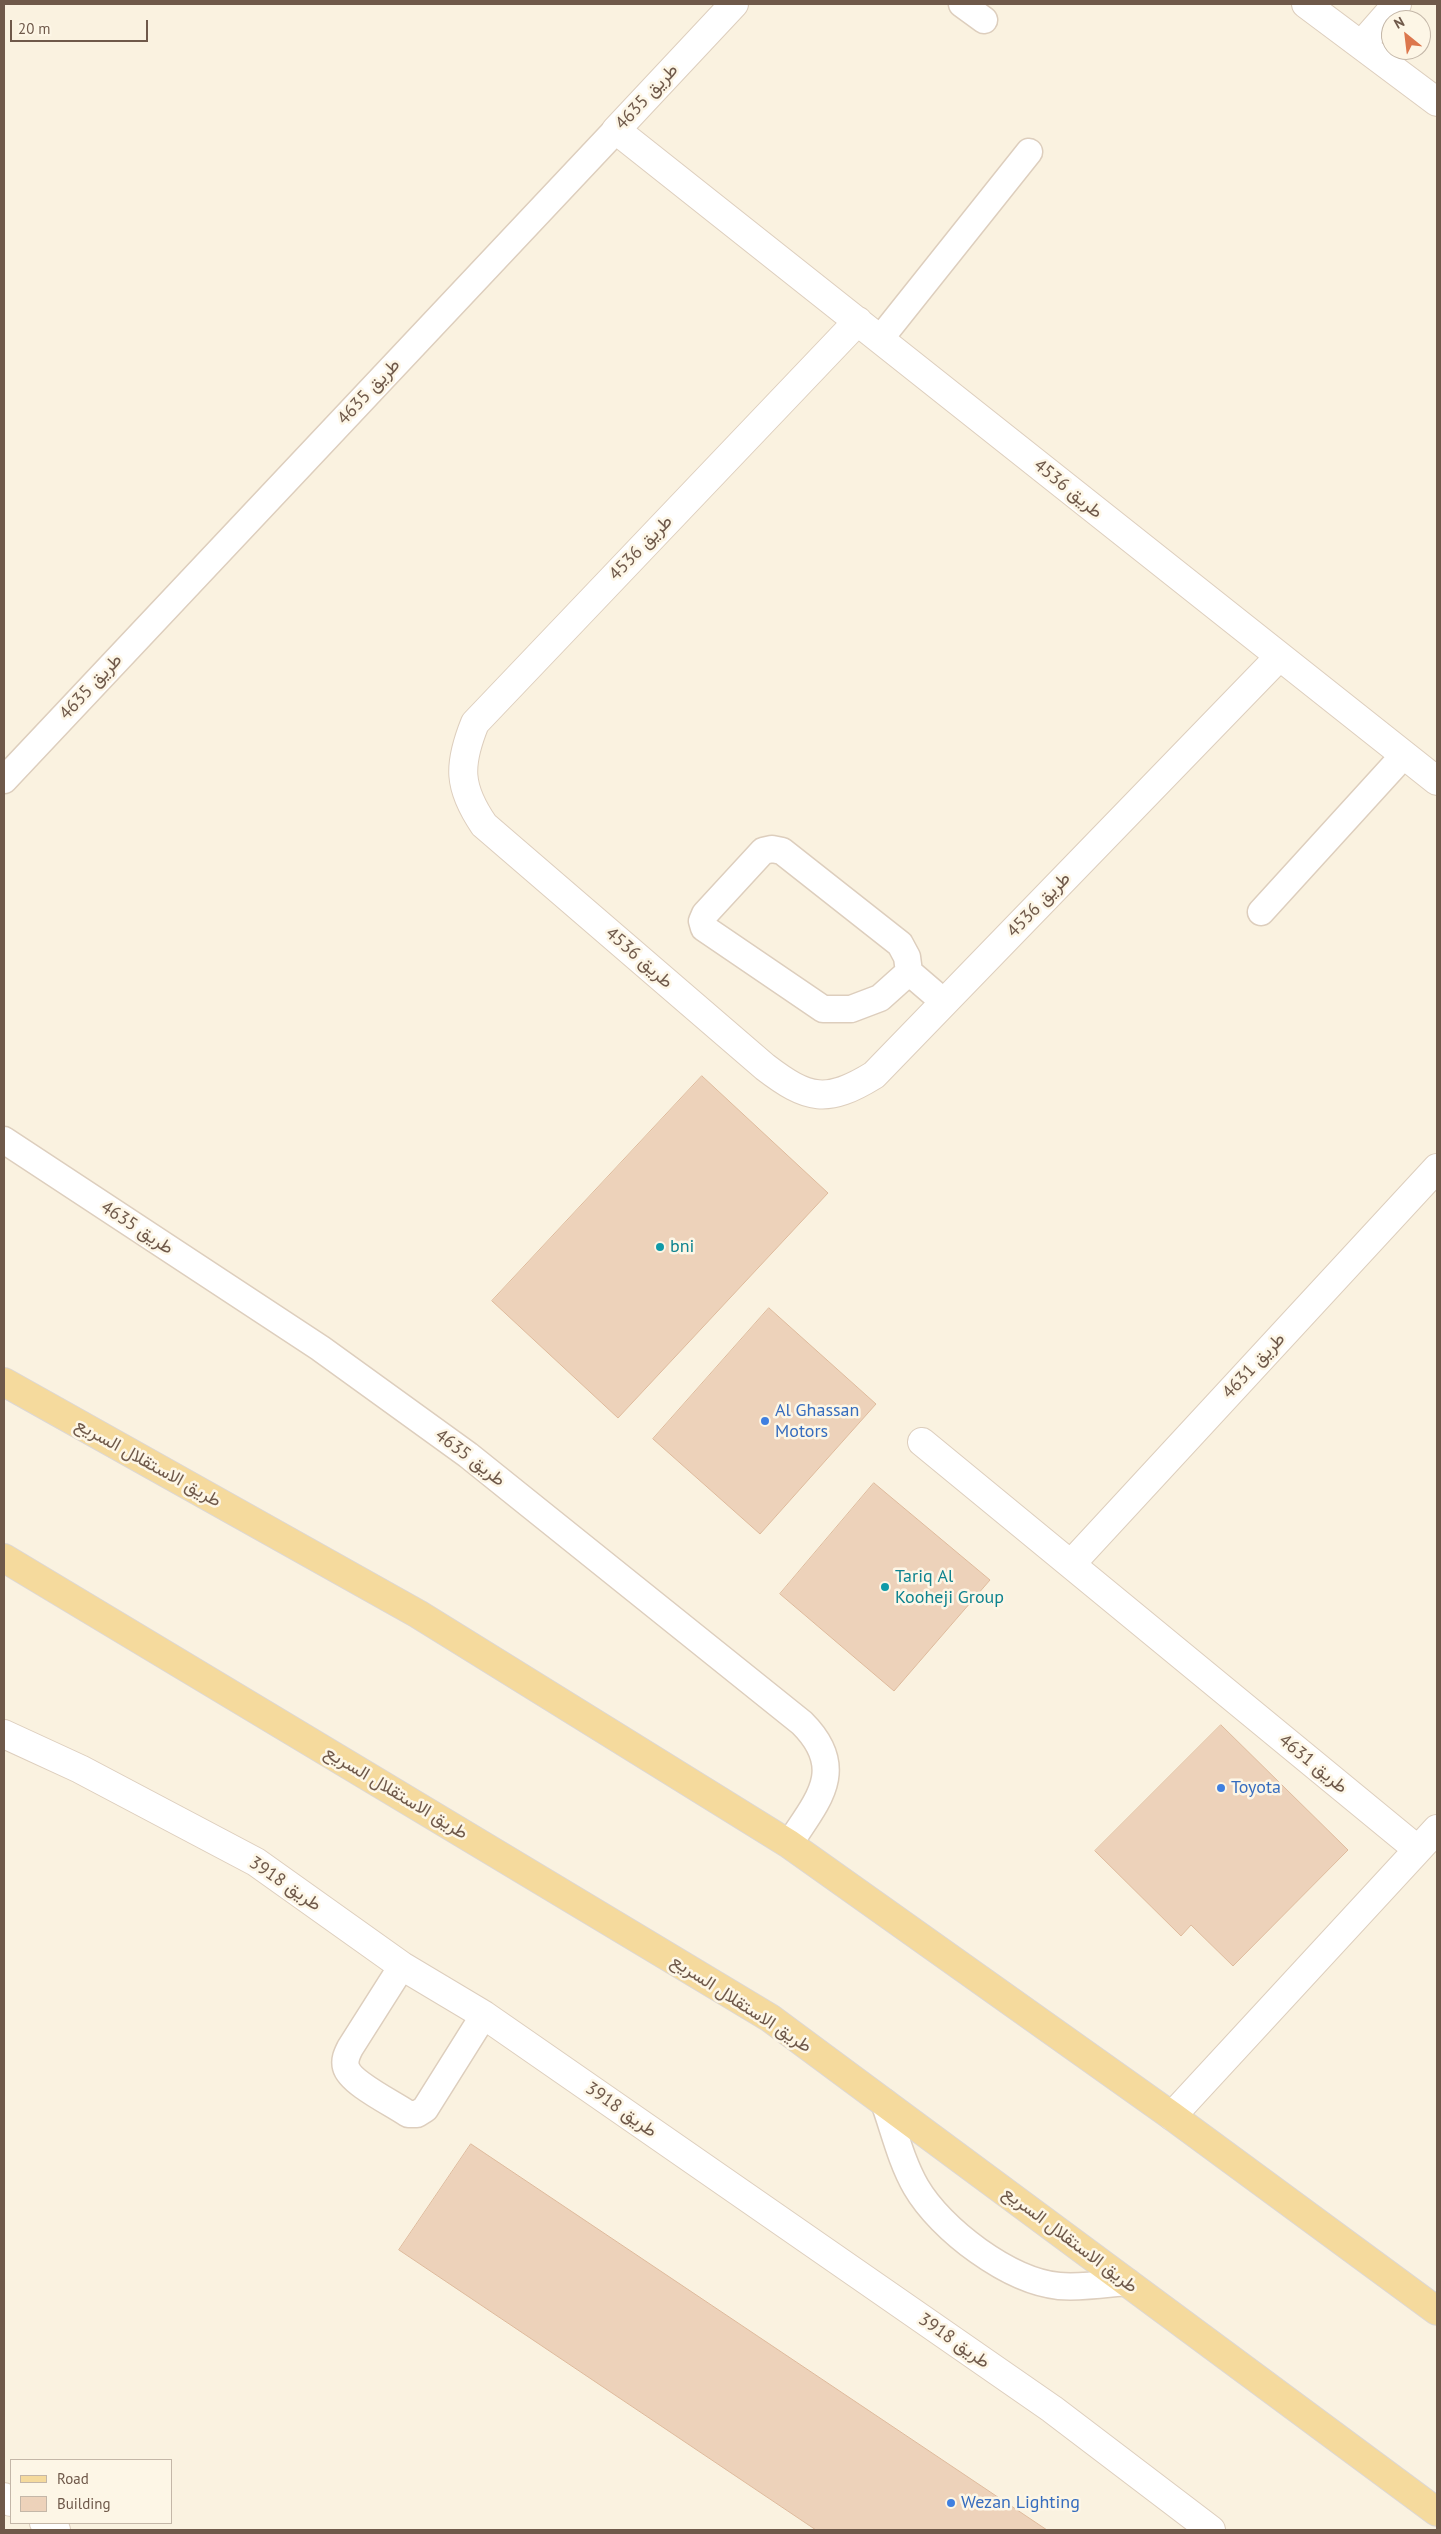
<!DOCTYPE html>
<meta charset="utf-8">
<style>
body{margin:0}
#map{position:relative;width:1441px;height:2534px;overflow:hidden;background:#faf2e0;font-family:"PT Sans",sans-serif}
canvas{display:block}
.frame{position:absolute;inset:0;border:5px solid #6f594a;pointer-events:none}
.legend{position:absolute;left:10px;top:2459px;width:162px;height:65px;box-sizing:border-box;background:#fdf6e6;border:1px solid #c4b7a8;margin:0;padding:6px 9px;list-style:none;font-size:15px;color:#6f594a}
.legend li{display:flex;align-items:center;gap:10px;height:25px}
.legend b{width:25px;border:1px solid #c4b7a8}
.north{position:absolute;left:1381px;top:10px;width:50px;height:50px;box-sizing:border-box;background:#fdf6e6;border:1px solid #c4b7a8;border-radius:50%;rotate:331deg;font-size:14px;font-weight:700;line-height:20px;text-align:center;color:#6f594a}
.north::after{content:'';display:block;margin:auto;width:18px;height:22px;background:#dc774d;clip-path:polygon(50% 0,100% 100%,50% 72%,0 100%)}
.scale{position:absolute;left:10px;top:20px;width:138px;height:22px;box-sizing:border-box;border:2px solid #6f594a;border-top:0;padding-left:6px;font-size:15px;line-height:18px;white-space:nowrap;color:#6f594a;-webkit-text-stroke:4px #fdf6e6;paint-order:stroke}
</style>
<div id="map">
<canvas width="1441" height="2534"></canvas>
<div class="frame"></div>
<ul class="legend">
<li><b style="height:6px;background:#f5da9d"></b>Road</li>
<li><b style="height:14px;background:#edd2ba"></b>Building</li>
</ul>
<div class="north">N</div>
<div class="scale">20 m</div>
</div>
<script>
const g = document.querySelector('canvas').getContext('2d');
g.lineJoin = 'round';
function fill(path, color) { g.fillStyle = color; g.fill(path, 'evenodd'); }
function stroke(path, color, width, dash) { g.strokeStyle = color; g.lineWidth = width; g.lineCap = dash ? 'butt' : 'round'; g.setLineDash(dash || []); g.stroke(path); }
function write(font, color, halo, rows, align = 'center') {
  g.font = font + ' "PT Sans",Vazirmatn,sans-serif'; g.lineWidth = 5; g.setLineDash([]); g.textBaseline = 'middle'; g.strokeStyle = halo; g.fillStyle = color; for (const [text, x, y, turn = 0] of rows) {
    g.save(); g.translate(x, y); g.rotate((+turn || 0) * Math.PI / 180); g.textAlign = isNaN(turn) ? turn : align; if (halo) g.strokeText(text, 0, 0); g.fillText(text, 0, 0); g.restore();
  }
}
const building = new Path2D(`
 M702 1076 828 1193 618 1418 492 1301Z
 M769 1308 876 1404 760 1534 653 1439Z
 M874 1483 990 1580 894 1691 780 1594Z
 M1221 1725 1348 1850 1233 1966 1191 1925 1181 1936 1095 1851Z
 M471 2144 1047 2530H816L399 2250Z`);
const service = new Path2D(`
 M962 4 984 20
 M880 339 1029 152
 M4 780 616 130
 M1261 912 1404 755
 M909 972 880 998 851 1009H823L704 928 702 921 705 914 763 851 772 849 782 851 900 944 907 957 909 972 944 1002
 M4 1140 320 1348 468 1455 802 1723C848 1769 818 1800 789 1844
 M402 1966 350 2048C347 2054 344 2060 346 2067 350 2083 394 2104 408 2114H417L425 2109 484 2015
 M884 2102C894 2130 901 2161 916 2187 941 2230 1009 2281 1059 2286 1082 2288 1105 2284 1127 2282`);
const minor = new Path2D(`
 M734 4 616 130 1437 781
 M1306 4 1437 102
 M1361 45 1397 4
 M858 321 475 723C458 765 458 787 484 825L765 1067C808 1100 827 1104 874 1075L1279 657
 M922 1442 1417 1849
 M1071 1564 1437 1168
 M4 1734 80 1769 256 1862 402 1966 484 2015 1052 2409 1211 2530
 M1172 2116 1437 1829
 M4 2497 11 2502
 M44 2523 56 2530`);
const primary = new Path2D(`
 M4 1382 418 1614 789 1844 1172 2116 1437 2311
 M4 1558 770 2018 1437 2512`);
const markers = [
 [660,1247,5,"#0f9aa8"],
 [765,1421,5,"#3f7fe0"],
 [885,1587,5,"#0f9aa8"],
 [1221,1788,5,"#3f7fe0"],
 [951,2503,5,"#3f7fe0"]
];
const streetNames = [
 ["طريق 4635",647,97,-47],
 ["طريق 4635",369,392,-47],
 ["طريق 4536",1068,489,39],
 ["طريق 4536",641,548,-46],
 ["طريق 4635",91,687,-47],
 ["طريق 4536",1039,905,-46],
 ["طريق 4536",639,958,41],
 ["طريق 4635",137,1228,33],
 ["طريق 4631",1254,1366,-47],
 ["طريق 4635",470,1458,37],
 ["طريق الاستقلال السريع",148,1463,29],
 ["طريق 4631",1313,1764,39],
 ["طريق الاستقلال السريع",396,1793,31],
 ["طريق 3918",285,1884,34],
 ["طريق الاستقلال السريع",741,2004,33],
 ["طريق 3918",621,2110,35],
 ["طريق الاستقلال السريع",1070,2240,37],
 ["طريق 3918",954,2341,35]
];
const cultureNames = [
 ["bni",670,1247],
 ["Tariq Al",895,1577],
 ["Kooheji Group",895,1598]
];
const shopNames = [
 ["Al Ghassan",775,1411],
 ["Motors",775,1432],
 ["Toyota",1231,1788],
 ["Wezan Lighting",961,2503]
];
fill(building, '#edd2ba');
stroke(building, '#deba9c', 1);
stroke(service, '#ddcebd', 29);
stroke(minor, '#ddcebd', 30);
stroke(primary, '#dcd7d4', 30);
stroke(service, '#fff', 26);
stroke(minor, '#fff', 28);
stroke(primary, '#f5da9d', 28);
for (const [x, y, r, color] of markers) { const dot = new Path2D(); dot.arc(x, y, r, 0, 2 * Math.PI); g.fillStyle = color; g.fill(dot); stroke(dot, '#fdf6e6', 2); }
write('18px', '#6f594a', '#fdf6e6', streetNames);
write('18px', '#0d838f', '#fdf6e6', cultureNames, 'left');
write('18px', '#366cbe', '#fdf6e6', shopNames, 'left');
</script>
